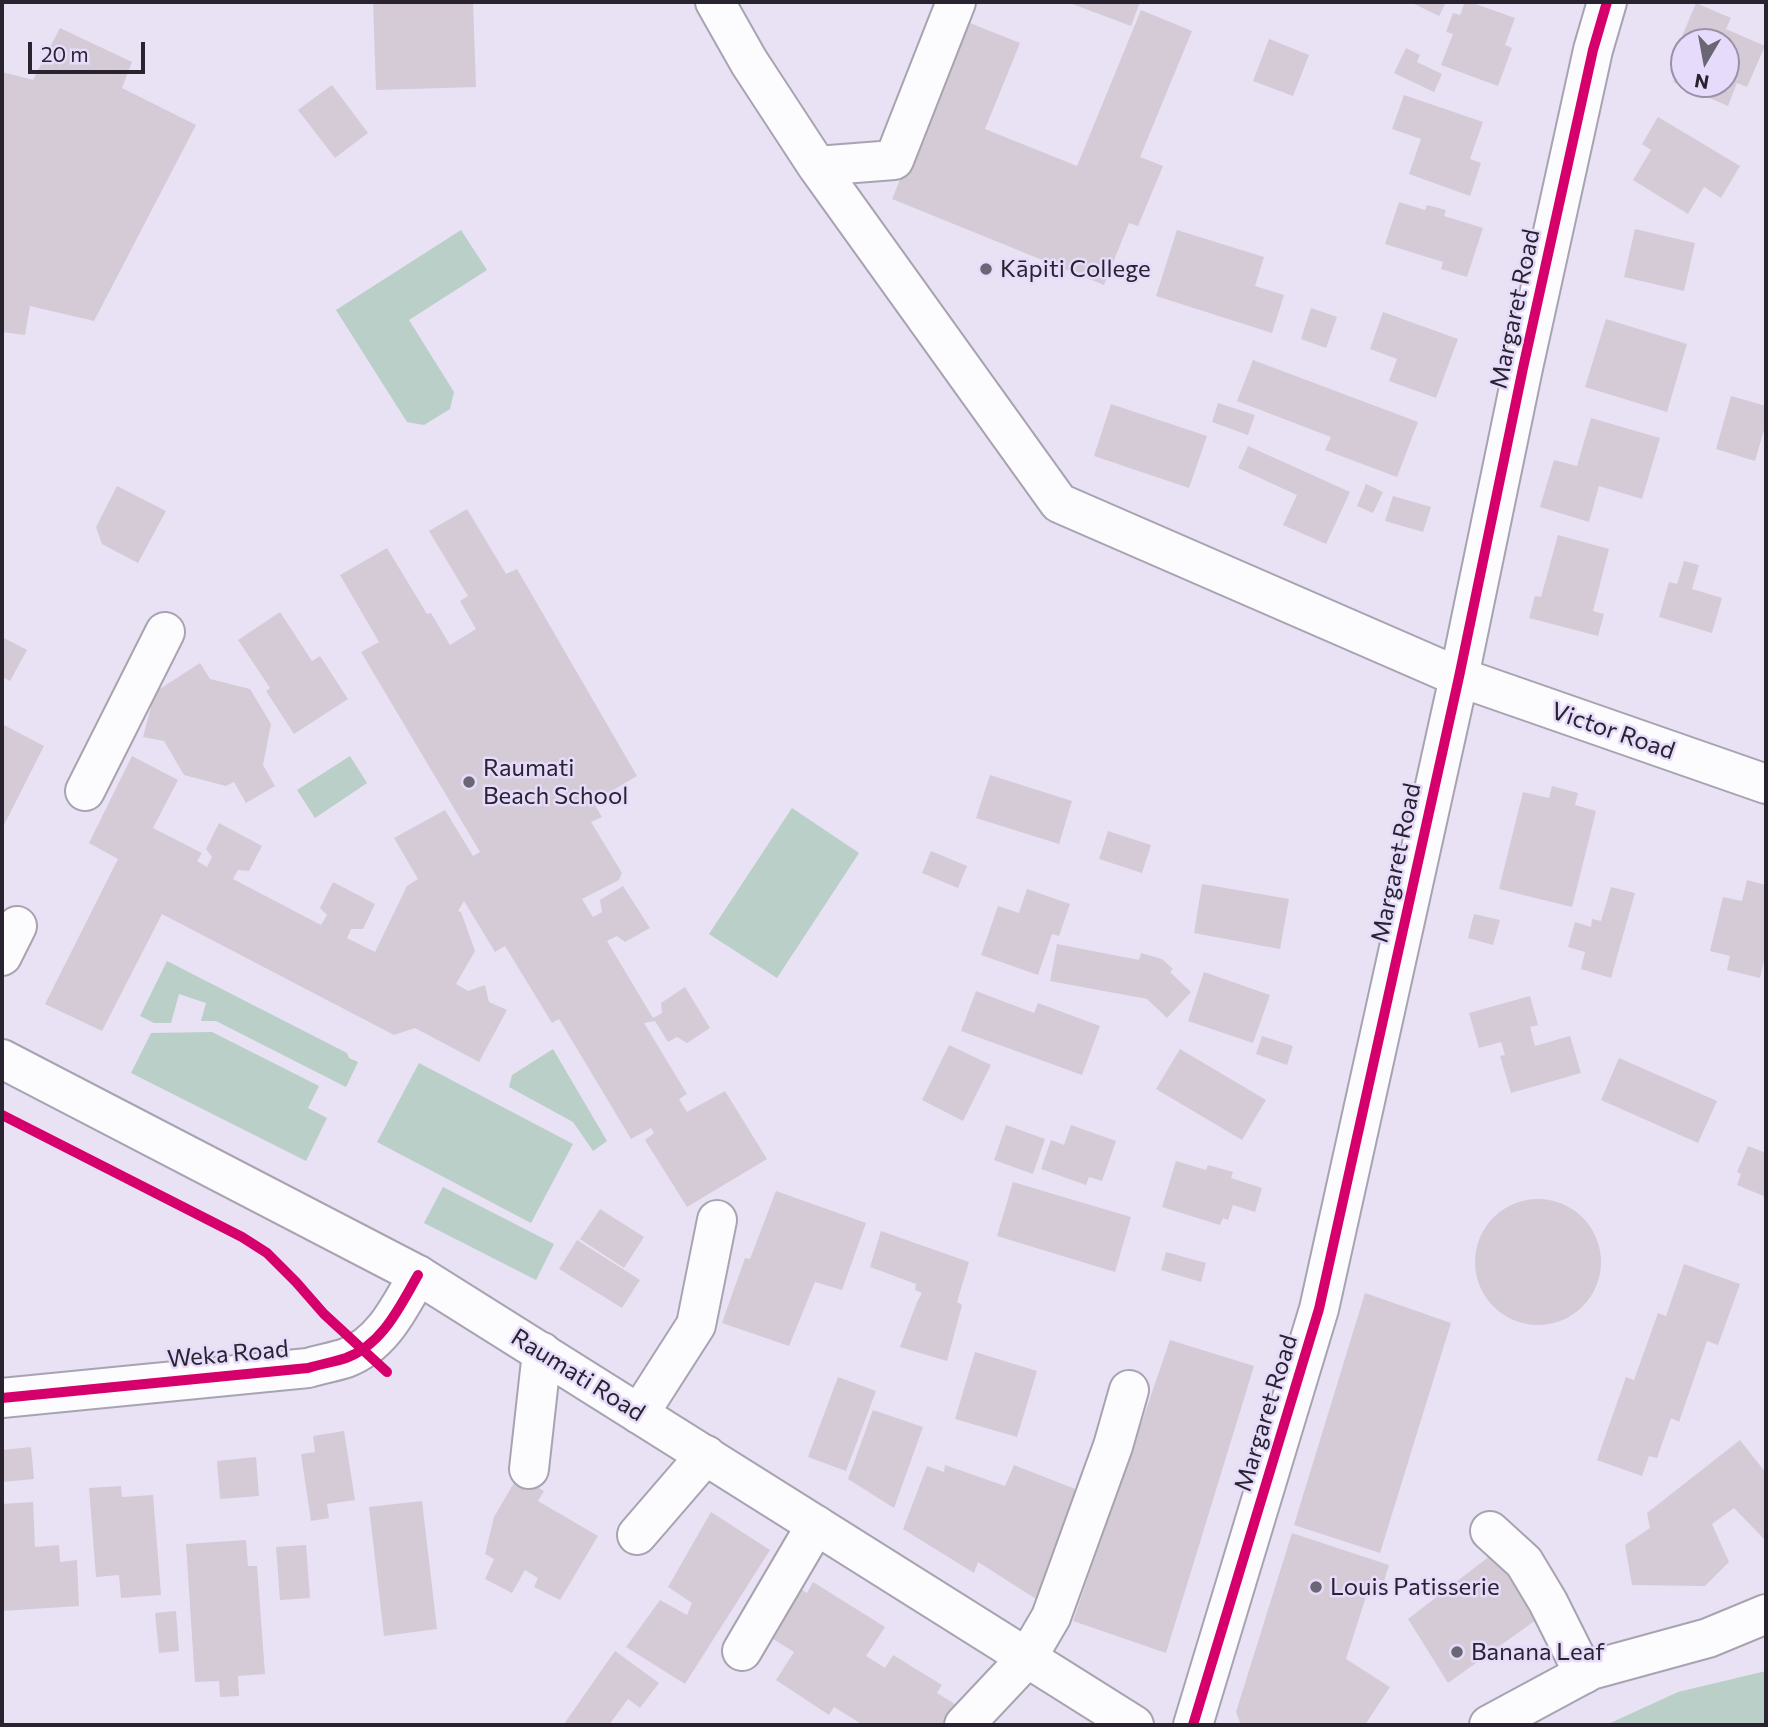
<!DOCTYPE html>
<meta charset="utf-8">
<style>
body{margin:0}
#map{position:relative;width:1768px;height:1727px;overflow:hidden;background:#e8e2f4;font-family:Commissioner,sans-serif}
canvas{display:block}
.frame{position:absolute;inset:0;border:4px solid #28232f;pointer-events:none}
.north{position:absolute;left:1670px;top:28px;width:70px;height:70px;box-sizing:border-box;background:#e6dbfb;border:2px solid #9a91a9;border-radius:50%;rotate:190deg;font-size:19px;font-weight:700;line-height:28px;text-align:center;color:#28232f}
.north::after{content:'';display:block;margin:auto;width:24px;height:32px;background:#6b6674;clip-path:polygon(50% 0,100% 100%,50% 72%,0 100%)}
.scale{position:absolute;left:28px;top:42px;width:117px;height:32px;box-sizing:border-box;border:4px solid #28232f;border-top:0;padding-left:9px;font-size:21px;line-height:24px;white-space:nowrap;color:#28232f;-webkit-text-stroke:5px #e6dbfb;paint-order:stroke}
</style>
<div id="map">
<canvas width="1768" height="1727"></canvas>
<div class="frame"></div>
<div class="north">N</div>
<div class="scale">20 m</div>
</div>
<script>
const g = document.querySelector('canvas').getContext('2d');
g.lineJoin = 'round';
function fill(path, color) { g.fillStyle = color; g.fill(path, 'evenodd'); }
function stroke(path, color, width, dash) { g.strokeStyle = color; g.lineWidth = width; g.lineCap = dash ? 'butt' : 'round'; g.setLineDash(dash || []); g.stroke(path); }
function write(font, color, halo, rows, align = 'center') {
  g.font = font + ' Commissioner,sans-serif'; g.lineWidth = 5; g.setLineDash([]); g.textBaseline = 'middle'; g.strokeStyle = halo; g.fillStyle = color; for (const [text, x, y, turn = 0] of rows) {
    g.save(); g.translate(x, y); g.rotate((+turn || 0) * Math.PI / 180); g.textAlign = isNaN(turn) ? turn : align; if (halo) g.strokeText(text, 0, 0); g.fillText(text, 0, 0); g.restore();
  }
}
const green = new Path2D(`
 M461 230 487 270 409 320 454 392 450 409 424 425 407 422 336 310Z
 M350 756 367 783 315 818 297 790Z
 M792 808 859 853 777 978 709 934Z
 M167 961 347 1053 349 1058 358 1062 346 1087 216 1021H201L206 1003 179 994 171 1023H154L140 1016Z
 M212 1032 319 1086 308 1108 327 1118 306 1161 131 1073 151 1033Z
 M553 1049 607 1141 593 1151 573 1122 509 1087 512 1075Z
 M419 1063 573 1144 531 1223 377 1142Z
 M443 1187 554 1244 536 1280 424 1223Z
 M1766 1671V1725H1606L1678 1692Z`);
const building = new Path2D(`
 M373 2H473L476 87 376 90Z
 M1067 2H1140L1131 26Z
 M1410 2H1446L1439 16Z
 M1465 2H1470L1515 18 1505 45 1512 48 1498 86 1441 65 1453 34 1446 32 1453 13 1460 15Z
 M1696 3 1731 18 1726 29 1765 46 1747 87 1737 83 1728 106 1673 82 1684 57V84H1726V42L1684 43 1680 41Z
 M1141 10 1192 31 1140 157 1163 166 1138 226 1129 223 1104 285 892 199 965 21 1020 43 985 129 1077 166Z
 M60 28 132 62 122 88 196 125 94 321 30 306 25 335 2 332V72L33 80Z
 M1269 39 1309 55 1293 96 1253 81Z
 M1406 48 1420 55 1417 62 1442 74 1434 92 1394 73Z
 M332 85 368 133 335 158 298 110Z
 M1404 95 1483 122 1470 159 1481 163 1470 196 1409 174 1421 139 1392 129Z
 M1658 117 1740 166 1721 198 1704 187 1688 214 1633 180 1651 150 1642 144Z
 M1399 202 1425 210 1427 205 1446 210 1444 216 1483 228 1467 277 1441 269 1443 262 1385 244Z
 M1635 229 1695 243 1684 291 1624 277Z
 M1177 230 1264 257 1255 286 1284 295 1272 333 1156 296Z
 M1311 308 1337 317 1326 348 1301 339Z
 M1383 312 1458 339 1436 398 1389 381 1397 359 1370 349Z
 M1606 319 1687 344 1667 412 1585 387Z
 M1253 360 1418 422 1397 477 1325 450 1331 437 1237 401Z
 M1731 396 1766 406V423L1755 461 1716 449Z
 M1218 403 1255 415 1248 435 1212 422Z
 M1111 404 1207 436 1189 488 1094 456Z
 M1591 418 1660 438 1642 499 1599 486 1589 522 1540 507 1554 460 1577 466Z
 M1248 446 1350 492 1326 544 1283 525 1297 495 1238 468Z
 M1366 484 1383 492 1373 513 1357 506Z
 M117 486 166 511 138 563 102 544 96 527Z
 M1393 496 1431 507 1423 532 1385 521Z
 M467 509 506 574 517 569 637 776 593 802 602 817 591 822 622 873 619 880 582 899 593 917 602 912 600 900 623 886 650 928 625 942 617 936 607 941 653 1018 662 1013 661 1003 685 987 710 1028 687 1043 677 1037 668 1042 655 1021 644 1023 687 1094 679 1099 687 1112 725 1091 767 1159 687 1207 645 1140 654 1133 651 1128 631 1139 559 1019 552 1023 505 946 495 952 464 901 458 911 461 912 475 951 456 984 468 991 485 985 489 1002 507 1010 479 1062 415 1028 394 1035 162 914 102 1031 45 1004 118 859 89 843 132 756 178 780 153 828 202 853 197 861 207 867 212 857 206 849 219 823 262 846 249 871 238 870 233 879 321 925 327 915 320 908 333 882 375 904 363 929H351L347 938 375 952 407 886 418 879 394 838 445 810 473 856 480 852 361 652 379 642 340 575 387 548 427 614 431 613 450 645 476 629 460 601 468 596 429 531Z
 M1558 535 1609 549 1593 611 1604 614 1598 636 1529 618 1535 596 1541 597Z
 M1684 561 1699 565 1692 589 1722 598 1712 633 1659 617 1669 582 1677 584Z
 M280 612 312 661 320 656 348 699 294 734 266 691 270 688 238 640Z
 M2 637 27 650 10 681 2 677Z
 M200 663 210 679 250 689 271 724 263 765 275 786 246 803 234 782 226 786 184 775 164 741 143 737 155 692Z
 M2 724 44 746 2 829Z
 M990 775 1072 801 1059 844 976 818Z
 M1552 786 1578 793 1575 805 1596 811 1572 907 1499 889 1523 792 1549 798Z
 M1108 831 1151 845 1142 873 1099 859Z
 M931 851 967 866 958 888 922 873Z
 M1747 880 1766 885V952L1760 978 1727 970 1730 956 1710 951 1723 897 1742 901Z
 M1202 884 1289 899 1280 949 1194 933Z
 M1611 887 1635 893 1611 978 1581 969 1585 952 1568 947 1575 922 1591 927 1592 919 1601 921Z
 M1027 889 1070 904 1059 936 1052 934 1038 975 981 955 998 906 1019 913Z
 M1474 914 1500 920 1493 945 1468 938Z
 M1057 944 1139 960 1141 953 1162 959 1173 969 1170 972 1191 992 1167 1018 1147 999 1050 981Z
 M1204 972 1270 995 1253 1043 1188 1021Z
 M976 991 1034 1013 1038 1003 1100 1026 1082 1075 961 1031Z
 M1530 996 1538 1025 1530 1027 1535 1046 1570 1036 1581 1073 1511 1093 1500 1056 1505 1055 1501 1042 1479 1048 1469 1013Z
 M1262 1036 1293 1046 1287 1065 1256 1054Z
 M949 1045 991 1065 963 1121 922 1100Z
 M1180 1049 1266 1100 1242 1140 1156 1089Z
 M1619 1058 1717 1101 1698 1143 1601 1100Z
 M1006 1125 1045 1139 1033 1174 994 1160Z
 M1071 1125 1116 1141 1102 1181 1089 1177 1086 1185 1041 1169 1051 1140 1064 1145Z
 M1748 1146 1766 1153V1197L1737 1185 1741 1174 1737 1172Z
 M1176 1161 1206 1170 1208 1165 1233 1172 1231 1178 1262 1188 1255 1212 1233 1205 1228 1220 1223 1218 1220 1225 1162 1207Z
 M1013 1182 1131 1217 1115 1272 997 1236Z
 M776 1191 866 1223 842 1290 815 1282 789 1346 722 1323 745 1258 750 1259Z
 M1475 1262a63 63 0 1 1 126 0a63 63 0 1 1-126 0Z
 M600 1209 644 1237 624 1268 580 1239Z
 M881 1231 969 1262 957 1302 962 1305 947 1361 900 1347 917 1302 922 1293 915 1290 916 1284 870 1267Z
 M577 1240 640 1280 622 1308 559 1269Z
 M1166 1252 1206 1263 1201 1282 1161 1270Z
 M1684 1264 1740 1284 1718 1345 1707 1341 1679 1422 1671 1418 1657 1458 1649 1456 1642 1476 1597 1460 1626 1377 1634 1380 1658 1313 1666 1316Z
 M1365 1293 1451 1323 1380 1553 1294 1525Z
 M1170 1340 1254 1366 1166 1653 1073 1621Z
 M975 1352 1037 1371 1017 1437 955 1419Z
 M838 1377 876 1391 846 1471 808 1457Z
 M873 1410 923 1427 894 1508 848 1479Z
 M344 1431 355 1500 327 1504 329 1518 311 1521 301 1454 315 1452 313 1436Z
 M1740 1440 1766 1473V1541L1734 1508 1712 1524 1729 1562 1705 1586 1632 1585 1625 1545 1650 1528 1647 1513Z
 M31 1447 34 1479 2 1482V1450Z
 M256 1457 259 1496 220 1499 217 1461Z
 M945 1465 1005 1486 1014 1465 1083 1492 1044 1604 978 1562 974 1573 903 1529 927 1466 944 1472Z
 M518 1476 544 1491 538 1501 598 1536 560 1600 534 1587 538 1578 525 1570 512 1593 485 1579 494 1559 485 1554 494 1517Z
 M121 1486 122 1497 153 1495 161 1595 121 1598 119 1575 96 1577 89 1488Z
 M422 1501 437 1629 384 1636 369 1507Z
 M33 1502 35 1547 59 1545 60 1562 77 1560 79 1606 2 1611V1504Z
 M711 1512 770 1550 685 1684 626 1647 660 1600 687 1615 692 1603 668 1587Z
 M1292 1533 1389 1565 1384 1581 1372 1578 1346 1659 1390 1687 1365 1725H1241L1236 1712Z
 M246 1540 248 1566H257L265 1674 238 1676 239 1696 220 1697 219 1681 195 1682 186 1544Z
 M306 1545 310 1598 280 1600 276 1547Z
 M1495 1552 1543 1615 1448 1683 1408 1619Z
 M813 1582 885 1627 866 1656 885 1668 893 1655 942 1685 937 1693 955 1704 942 1725H863L834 1707 829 1715 776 1680 794 1652 765 1634 796 1586 807 1593Z
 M176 1611 179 1651 159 1653 155 1613Z
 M615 1651 659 1683 640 1708 628 1699 609 1725H566L564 1724Z`);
const minor = new Path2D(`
 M715 2 749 62 817 166 1059 503 1459 677 1766 784
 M817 166 894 160 956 2
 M85 791 165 632
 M2 956 17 926
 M2 1398 308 1368C321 1364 334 1362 346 1358 383 1344 400 1306 418 1275
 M639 1414 696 1325 717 1220
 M529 1469 542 1352
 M1490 1531 1524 1562 1548 1602 1584 1674
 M637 1535 706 1455
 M742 1651 816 1525
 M964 1725 1027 1658 1051 1617 1113 1446 1129 1390
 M1193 1725 1319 1309 1459 677 1523 368 1593 50 1607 2`);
const major = new Path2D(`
 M2 1059 418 1275 1134 1725
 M1489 1725 1591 1670 1708 1638 1766 1614`);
const cycleway = new Path2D(`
 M2 1115 242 1237 267 1253 296 1282 324 1314 387 1372
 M2 1398 308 1368C321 1364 334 1362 346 1358 383 1344 400 1306 418 1275
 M1193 1725 1319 1309 1459 677 1523 368 1593 50 1607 2`);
const markers = [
 [986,269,7,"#6b6674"],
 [469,782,7,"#6b6674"],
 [1316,1587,7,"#6b6674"],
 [1457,1652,7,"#6b6674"]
];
const poiNames = [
 ["Kāpiti College",1000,269],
 ["Raumati",483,768],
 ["Beach School",483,796],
 ["Louis Patisserie",1330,1587],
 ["Banana Leaf",1471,1652]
];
const streetNames = [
 ["Margaret Road",1515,309,-78],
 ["Victor Road",1613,731,19],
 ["Margaret Road",1396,863,-78],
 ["Weka Road",228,1354,-5],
 ["Raumati Road",578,1375,32],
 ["Margaret Road",1266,1413,-73]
];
fill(green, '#b9cfc7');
fill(building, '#d4cbd6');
stroke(minor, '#a8a3b1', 42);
stroke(major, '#a8a3b1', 42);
stroke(minor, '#fcfbfd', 38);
stroke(major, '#fcfbfd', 38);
stroke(cycleway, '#d6006c', 10);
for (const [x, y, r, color] of markers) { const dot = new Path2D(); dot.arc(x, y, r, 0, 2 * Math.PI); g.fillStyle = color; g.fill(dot); stroke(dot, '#e6dbfb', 2.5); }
write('24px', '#28232f', '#e6dbfb', poiNames, 'left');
write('24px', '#28232f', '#e6dbfb', streetNames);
</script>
